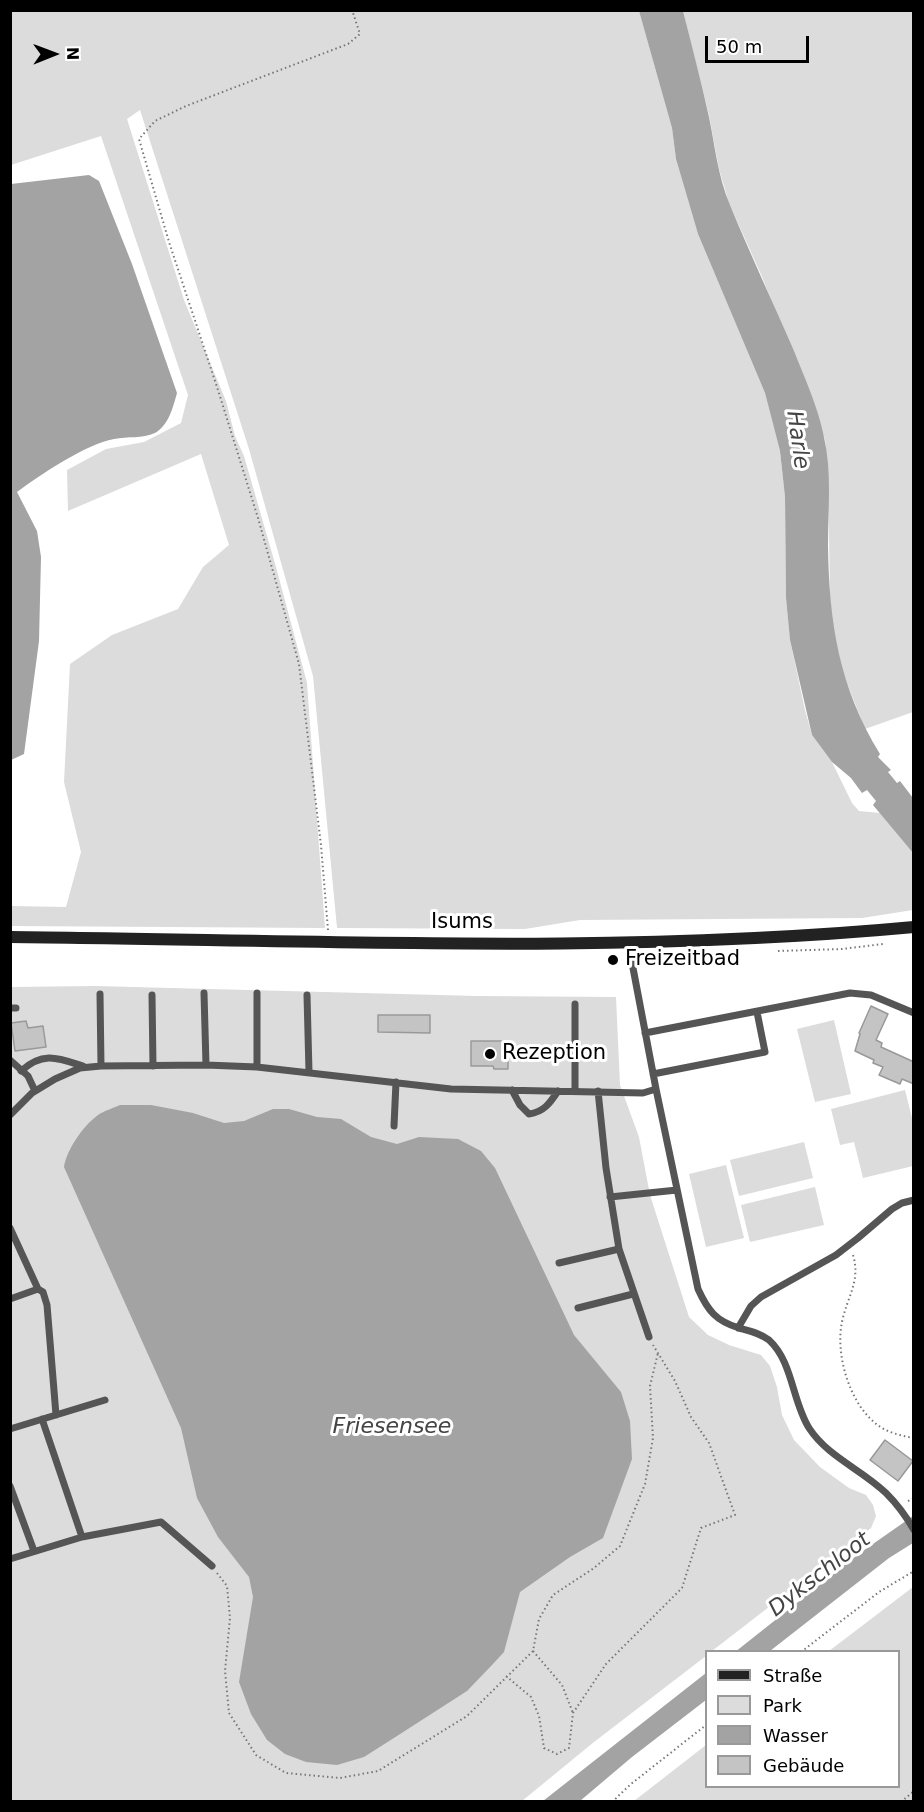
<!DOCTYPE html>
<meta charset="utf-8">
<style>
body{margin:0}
#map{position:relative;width:924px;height:1812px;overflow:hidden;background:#fff;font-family:"DejaVu Sans",sans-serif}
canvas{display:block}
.frame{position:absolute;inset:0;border:12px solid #000;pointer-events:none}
.legend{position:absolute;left:705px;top:1650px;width:195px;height:138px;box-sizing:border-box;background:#fff;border:2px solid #999;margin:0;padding:8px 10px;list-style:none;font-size:18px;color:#000}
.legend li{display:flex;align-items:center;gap:12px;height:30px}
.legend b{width:30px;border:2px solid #999}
.north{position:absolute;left:24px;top:24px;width:60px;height:60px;-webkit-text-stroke:4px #fff;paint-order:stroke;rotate:89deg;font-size:16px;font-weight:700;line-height:24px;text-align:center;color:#000}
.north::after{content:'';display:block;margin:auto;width:21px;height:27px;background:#000;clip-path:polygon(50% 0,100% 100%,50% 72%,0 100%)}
.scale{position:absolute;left:705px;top:36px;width:104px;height:27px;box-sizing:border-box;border:3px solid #000;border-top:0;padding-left:8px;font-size:18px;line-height:21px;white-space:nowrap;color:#000;-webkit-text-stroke:4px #fff;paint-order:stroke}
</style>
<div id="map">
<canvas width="924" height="1812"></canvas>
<div class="frame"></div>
<ul class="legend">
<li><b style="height:8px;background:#222"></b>Straße</li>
<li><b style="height:16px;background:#dcdcdc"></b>Park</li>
<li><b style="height:16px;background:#a3a3a3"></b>Wasser</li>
<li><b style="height:16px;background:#c4c4c4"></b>Gebäude</li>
</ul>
<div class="north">N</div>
<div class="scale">50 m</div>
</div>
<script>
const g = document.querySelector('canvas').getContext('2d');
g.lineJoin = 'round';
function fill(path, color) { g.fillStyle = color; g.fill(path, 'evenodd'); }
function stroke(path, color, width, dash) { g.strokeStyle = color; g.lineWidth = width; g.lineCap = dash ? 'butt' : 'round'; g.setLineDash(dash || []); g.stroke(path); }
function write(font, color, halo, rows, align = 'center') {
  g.font = font + ' "DejaVu Sans",sans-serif'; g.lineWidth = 6; g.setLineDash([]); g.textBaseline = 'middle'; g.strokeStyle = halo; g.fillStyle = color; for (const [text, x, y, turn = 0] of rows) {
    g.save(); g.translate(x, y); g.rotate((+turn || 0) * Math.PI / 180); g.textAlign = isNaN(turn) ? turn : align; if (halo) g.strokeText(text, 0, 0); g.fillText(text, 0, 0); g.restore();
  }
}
const green = new Path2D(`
 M11 11H639L672 128 676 159 698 234 765 393 780 451 785 497 786 598 790 640 805 710 812 735 832 762 852 803 859 811 880 813 913 853V910L862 918 580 920 525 929 337 928 313 676 249 449 140 110 127 119 184 300 226 401 235 436 244 456 276 567 307 683 325 928 11 926V906L66 907 81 852 64 782 70 664 112 635 178 609 203 567 229 545 201 454 68 511 67 470 106 449 144 442 181 423 188 395 101 136 11 165Z
 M683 11H913V712L865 729 843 673 834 635 830 601 828 468 825 439 763 279 729 203 719 169 709 115Z
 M95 986 477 996 616 997 620 1085 639 1137 650 1195 689 1317 708 1335 729 1345 761 1355 770 1366 777 1387 782 1415 794 1440 820 1467 849 1488 866 1495 873 1505 876 1516 871 1528 712 1651 706 1652V1656L594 1742 522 1801H11L10 987Z
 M834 1020 851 1094 815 1102 797 1029Z
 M905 1090 913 1122V1166L863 1178 854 1142 840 1145 831 1109Z
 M804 1142 813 1178 739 1196 730 1160Z
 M726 1165 744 1238 706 1247 689 1174Z
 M815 1187 824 1225 750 1242 741 1205Z
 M913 1587V1801H634L706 1745V1786H898V1652L829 1651Z`);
const water = new Path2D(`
 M639 11H683C692 46 701 81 709 117 715 146 718 177 730 205 750 254 773 302 794 351 805 379 818 407 824 437 832 472 828 510 828 545 829 623 839 687 880 754L878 757 891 770 888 772 897 783 900 781 913 798V853L873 805 876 801 867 790 862 793 851 778 832 762 812 735 790 640 786 598 785 497 780 451 765 393 698 234 676 159 672 128Z
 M89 175 99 181 132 264 177 393C173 407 169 425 155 433 142 439 128 436 114 439 86 444 40 475 17 492L37 531 41 557 39 641 24 754 11 760V184Z
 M120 1105H151L193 1113 224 1123 244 1121 273 1109H289L317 1117 341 1119 371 1137 397 1144 419 1137 458 1139 481 1151 495 1168 574 1335 621 1392 630 1421 632 1459 603 1538 570 1557 520 1592 504 1652 492 1665 467 1691 397 1736 364 1757 337 1765 306 1762 285 1754 267 1740 251 1714 239 1682 253 1597 249 1577 218 1537 197 1498 181 1428 64 1167C67 1149 83 1126 98 1115 104 1111 113 1108 120 1105Z
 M913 1516V1543L889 1558 770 1651 735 1652 860 1553Z
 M706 1673V1700L632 1757 580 1801H543Z`);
const building = new Path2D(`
 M871 1006 888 1014 876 1040 882 1043 881 1047 914 1062V1084L902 1079 900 1084 879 1075 883 1067 873 1063 874 1060 855 1051 860 1034 859 1033Z
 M378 1015H430V1033L378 1032Z
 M26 1021 28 1028 43 1026 46 1047 15 1051 11 1023Z
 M471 1041H508V1069H494L493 1066H471Z
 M885 1440 913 1461 898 1481 870 1460Z`);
const path = new Path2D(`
 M328 930 321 845 299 664 258 518 218 390 169 242 139 139 155 121 186 106 348 44 360 34 352 10
 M778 951 842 949 883 944
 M853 1255C861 1281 847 1297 842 1322 835 1355 850 1406 879 1426 889 1433 902 1436 914 1438
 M908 1501 914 1498
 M217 1573 227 1586 230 1618 225 1671 229 1713 256 1755 286 1773 340 1778 378 1771 467 1716 533 1651 539 1619 553 1595 594 1568 620 1546 645 1484 653 1438 650 1386 658 1353
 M533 1651 562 1685 573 1713
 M801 1652 879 1592 914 1571
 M506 1676 531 1697 539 1716 544 1748 557 1754 569 1748 573 1713 606 1664 682 1588 701 1528 735 1515 709 1443 691 1417 675 1381 653 1345
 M612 1802 631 1784 706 1725
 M901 1802 914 1791`);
const service = new Path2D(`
 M632 942 633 968 656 1089 698 1289C708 1311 716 1321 739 1328 750 1331 760 1333 769 1340 793 1362 792 1401 809 1428 828 1457 861 1469 886 1493 897 1504 906 1516 914 1530
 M204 993 206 1065
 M257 993V1067
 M100 994 101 1066
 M152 995 153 1066
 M307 995 309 1072
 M10 1008H16
 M645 1033 850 993 871 995 914 1013
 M10 1060 28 1076 35 1091
 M21 1071C43 1051 58 1058 83 1066
 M653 1074 765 1052 757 1012
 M512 1090 520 1105 529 1114C544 1112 550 1103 558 1091
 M575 1091V1004
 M598 1091 606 1168 619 1249 649 1337
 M10 1115 32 1093 55 1079 80 1068 101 1066 206 1065 257 1067 451 1089 643 1093 656 1089
 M394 1126 396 1082
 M610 1197 677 1190
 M10 1228 38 1289
 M559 1263 619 1249
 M10 1299 38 1289 43 1292 47 1305 56 1415
 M578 1308 633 1294
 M738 1328 751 1306 761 1297 836 1255 858 1238 892 1209 902 1203 914 1200
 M42 1419 82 1537
 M10 1429 105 1400
 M10 1486 34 1551
 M10 1559 82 1537 161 1522 212 1566`);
const secondary = new Path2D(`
 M10 937C311 940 614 955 914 927`);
const markers = [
 [613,960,6,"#000"],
 [490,1054,6,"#000"]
];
const streetNames = [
 ["Isums",462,923]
];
const poiNames = [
 ["Freizeitbad",625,960],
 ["Rezeption",502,1054]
];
const waterNames = [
 ["Harle",797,440,82],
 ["Friesensee",392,1427],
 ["Dykschloot",820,1575,-38]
];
fill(green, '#dcdcdc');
fill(water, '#a3a3a3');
fill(building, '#c4c4c4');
stroke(building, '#999', 1.5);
stroke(path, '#777', 2, [1.5, 3]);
stroke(service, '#555', 7);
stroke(secondary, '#222', 12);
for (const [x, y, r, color] of markers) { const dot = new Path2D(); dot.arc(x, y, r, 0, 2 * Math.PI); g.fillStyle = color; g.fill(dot); stroke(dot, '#fff', 2); }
write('21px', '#000', '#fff', streetNames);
write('21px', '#000', '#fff', poiNames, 'left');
write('italic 22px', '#444', '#fff', waterNames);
</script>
